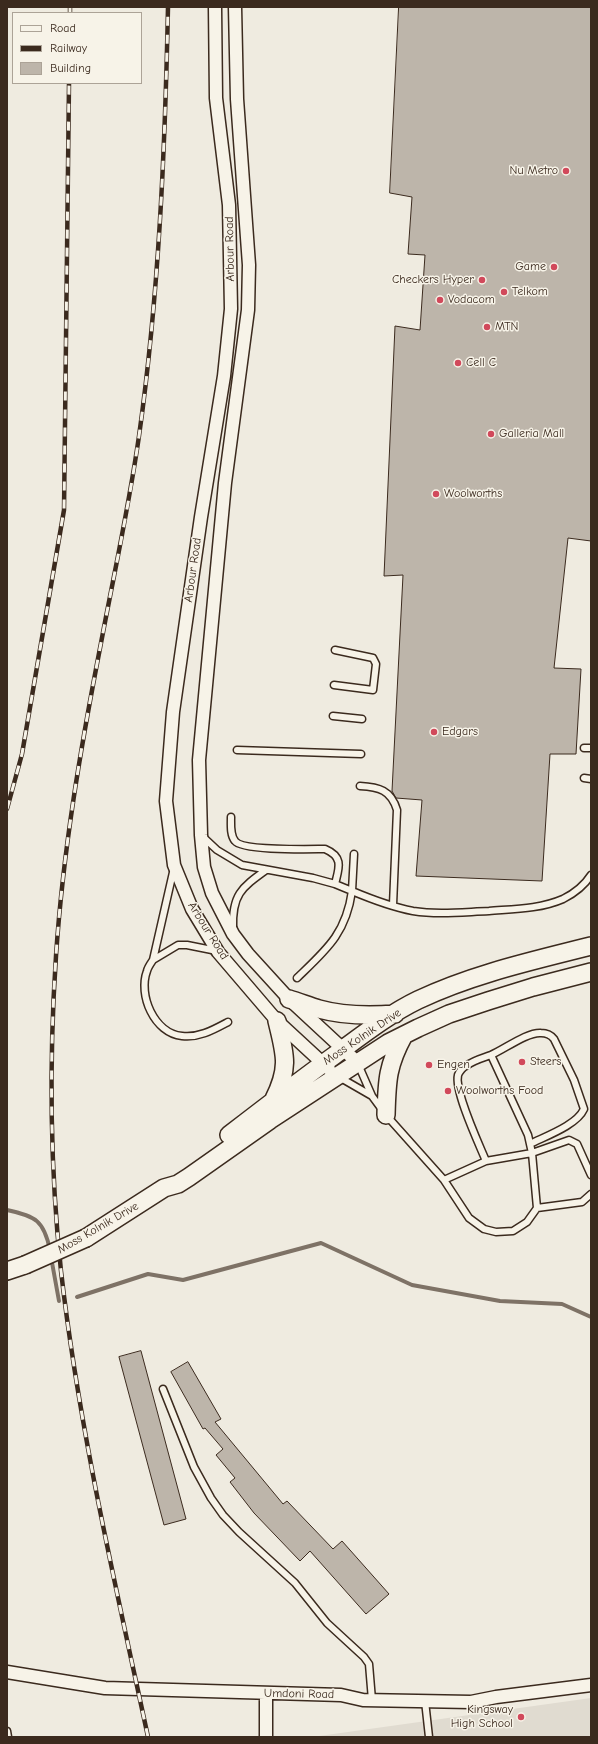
<!DOCTYPE html>
<style>
body{margin:0}
#map{position:relative;width:598px;height:1744px;overflow:hidden;background:#efebe0;font-family:"Comic Neue",sans-serif}
canvas{display:block}
.frame{position:absolute;inset:0;border:8px solid #3b2a1e;pointer-events:none}
.legend{position:absolute;left:12px;top:12px;width:130px;height:72px;box-sizing:border-box;background:#f7f3e8;border:1px solid #aca397;margin:0;padding:5px 7px;list-style:none;font-size:12px;color:#3b2a1e}
.legend li{display:flex;align-items:center;gap:8px;height:20px}
.legend b{width:20px;border:1px solid #aca397}
</style>
<div id="map">
<canvas width="598" height="1744"></canvas>
<div class="frame"></div>
<ul class="legend">
<li><b style="height:5px;background:#f7f3e8"></b>Road</li>
<li><b style="height:5px;background:#3b2a1e"></b>Railway</li>
<li><b style="height:11px;background:#bdb5aa"></b>Building</li>
</ul>
</div>
<script>
const g = document.querySelector('canvas').getContext('2d');
g.lineJoin = 'round';
function fill(path, color) { g.fillStyle = color; g.fill(path, 'evenodd'); }
function stroke(path, color, width, dash) { g.strokeStyle = color; g.lineWidth = width; g.lineCap = dash ? 'butt' : 'round'; g.setLineDash(dash || []); g.stroke(path); }
function write(font, color, halo, rows, align = 'center') {
  g.font = font + ' "Comic Neue",sans-serif'; g.lineWidth = 3; g.setLineDash([]); g.textBaseline = 'middle'; g.strokeStyle = halo; g.fillStyle = color; for (const [text, x, y, turn = 0] of rows) {
    g.save(); g.translate(x, y); g.rotate((+turn || 0) * Math.PI / 180); g.textAlign = isNaN(turn) ? turn : align; if (halo) g.strokeText(text, 0, 0); g.fillText(text, 0, 0); g.restore();
  }
}
const built = new Path2D(`
 M591 1698V1737H312Z`);
const stream = new Path2D(`
 M7 1210C36 1216 44 1221 50 1250
 M51 1257 59 1301
 M77 1297 148 1274 183 1280 321 1243 412 1285 500 1301 562 1304 591 1317`);
const building = new Path2D(`
 M399 7H591V541L568 538 554 668 581 669 576 754H550L542 881 416 876 422 800 396 798 392 791 403 575 384 576 395 326 420 330 425 255 408 254 412 197 390 193Z
 M141 1351 186 1519 164 1525 119 1357Z
 M188 1362 221 1419 215 1422 283 1504 287 1501 333 1549 342 1541 389 1594 366 1614 310 1551 300 1561 254 1513 230 1482 235 1478 216 1455 223 1449 205 1428 203 1429 171 1372Z`);
const lane = new Path2D(`
 M334 685 373 690 376 664 373 658 335 650
 M333 716 362 719
 M584 748H591
 M237 750 361 754
 M584 778 591 779
 M360 786C379 787 391 790 397 810L393 905
 M231 817C231 825 230 835 235 841 242 851 311 849 325 849 344 857 339 868 335 884
 M202 836 217 850 242 865 313 878 335 884 352 891C346 934 326 950 297 978
 M354 854 352 891C371 899 392 907 413 911 438 915 463 912 489 911 514 909 540 909 563 899 575 893 584 886 591 875
 M174 868 153 960C151 963 148 967 147 971 138 995 154 1033 182 1036 199 1038 213 1030 228 1022
 M233 928C232 895 241 888 266 870
 M153 960 178 945H187L217 951
 M491 1055 528 1135 532 1153 569 1140 577 1144 591 1175
 M358 1064 372 1096 386 1115 444 1180 469 1218 484 1229 496 1232 513 1231 527 1222 537 1208 532 1153 486 1161 444 1180
 M339 1077 372 1096
 M486 1161C479 1144 454 1091 458 1075 459 1072 463 1067 466 1066 474 1060 483 1058 491 1055 505 1049 527 1032 541 1033 547 1033 551 1035 554 1039L574 1080 584 1109C577 1125 546 1136 530 1144
 M537 1208 582 1202 591 1194
 M163 1389 194 1467 211 1498 223 1515 239 1532 295 1583 327 1623 364 1657 369 1664 372 1700
 M425 1701 429 1737
 M7 1731 8 1737`);
const street = new Path2D(`
 M215 7 216 98 229 205 231 309 224 376 201 517 173 712 166 801 174 865 192 909 218 952 277 1021 329 1069
 M235 7 237 99 249 265 248 310 225 483 199 760 201 835 204 867 212 893 233 934 248 954 289 999 358 1063
 M7 1672 105 1688 341 1695 363 1700 471 1702 496 1697 591 1685
 M266 1693V1737`);
const secondary = new Path2D(`
 M289 999C299 1002 309 1006 319 1009 344 1016 370 1016 395 1014
 M274 1099C290 1067 285 1054 277 1021
 M386 1115C387 1081 387 1066 404 1035
 M229 1135C264 1108 299 1081 335 1055 361 1036 389 1014 418 1000 473 974 532 961 591 946
 M86 1238 164 1188 178 1184 189 1177 270 1120 388 1043 418 1028 449 1014 488 1001 533 987 591 972
 M7 1271 25 1265`);
const rail = new Path2D(`
 M70 13V7
 M7 809 22 754 64 510 69 83
 M148 1737C115 1583 79 1428 61 1271 50 1167 49 1060 56 956 63 850 81 746 101 643 114 574 129 506 139 436 159 294 165 150 168 7`);
const secondaryBridge = new Path2D(`
 M25 1265 86 1238`);
const markers = [
 [566,171,4,"#d1495b"],
 [554,267,4,"#d1495b"],
 [482,280,4,"#d1495b"],
 [504,292,4,"#d1495b"],
 [440,300,4,"#d1495b"],
 [487,327,4,"#d1495b"],
 [458,363,4,"#d1495b"],
 [491,434,4,"#d1495b"],
 [436,494,4,"#d1495b"],
 [434,732,4,"#d1495b"],
 [522,1062,4,"#d1495b"],
 [429,1065,4,"#d1495b"],
 [448,1091,4,"#d1495b"],
 [521,1717,4,"#d1495b"]
];
const poiNames = [
 ["Nu Metro",558,171,"right"],
 ["Game",546,267,"right"],
 ["Checkers Hyper",474,280,"right"],
 ["Telkom",512,292],
 ["Vodacom",448,300],
 ["MTN",495,327],
 ["Cell C",466,363],
 ["Galleria Mall",499,434],
 ["Woolworths",444,494],
 ["Edgars",442,732],
 ["Steers",530,1062],
 ["Engen",437,1065],
 ["Woolworths Food",456,1091],
 ["Kingsway",513,1710,"right"],
 ["High School",513,1724,"right"]
];
const streetNames = [
 ["Arbour Road",230,249,-91],
 ["Arbour Road",193,570,-82],
 ["Arbour Road",208,931,58],
 ["Moss Kolnik Drive",362,1037,-34],
 ["Moss Kolnik Drive",98,1228,-30],
 ["Umdoni Road",299,1694,1]
];
fill(built, '#e0dbd0');
stroke(stream, '#7e7266', 4);
fill(building, '#bdb5aa');
stroke(building, '#3b2a1e', 1);
stroke(lane, '#3b2a1e', 9);
stroke(street, '#3b2a1e', 15);
stroke(secondary, '#3b2a1e', 20);
stroke(lane, '#f7f3e8', 6);
stroke(street, '#f7f3e8', 12);
stroke(secondary, '#f7f3e8', 17);
stroke(rail, '#3b2a1e', 4.5);
stroke(rail, '#f7f3e8', 3, [9]);
stroke(secondaryBridge, '#3b2a1e', 20, []);
stroke(secondaryBridge, '#f7f3e8', 17);
for (const [x, y, r, color] of markers) { const dot = new Path2D(); dot.arc(x, y, r, 0, 2 * Math.PI); g.fillStyle = color; g.fill(dot); stroke(dot, '#f7f3e8', 1.5); }
write('12px', '#3b2a1e', '#f7f3e8', poiNames, 'left');
write('12px', '#3b2a1e', '#f7f3e8', streetNames);
</script>
